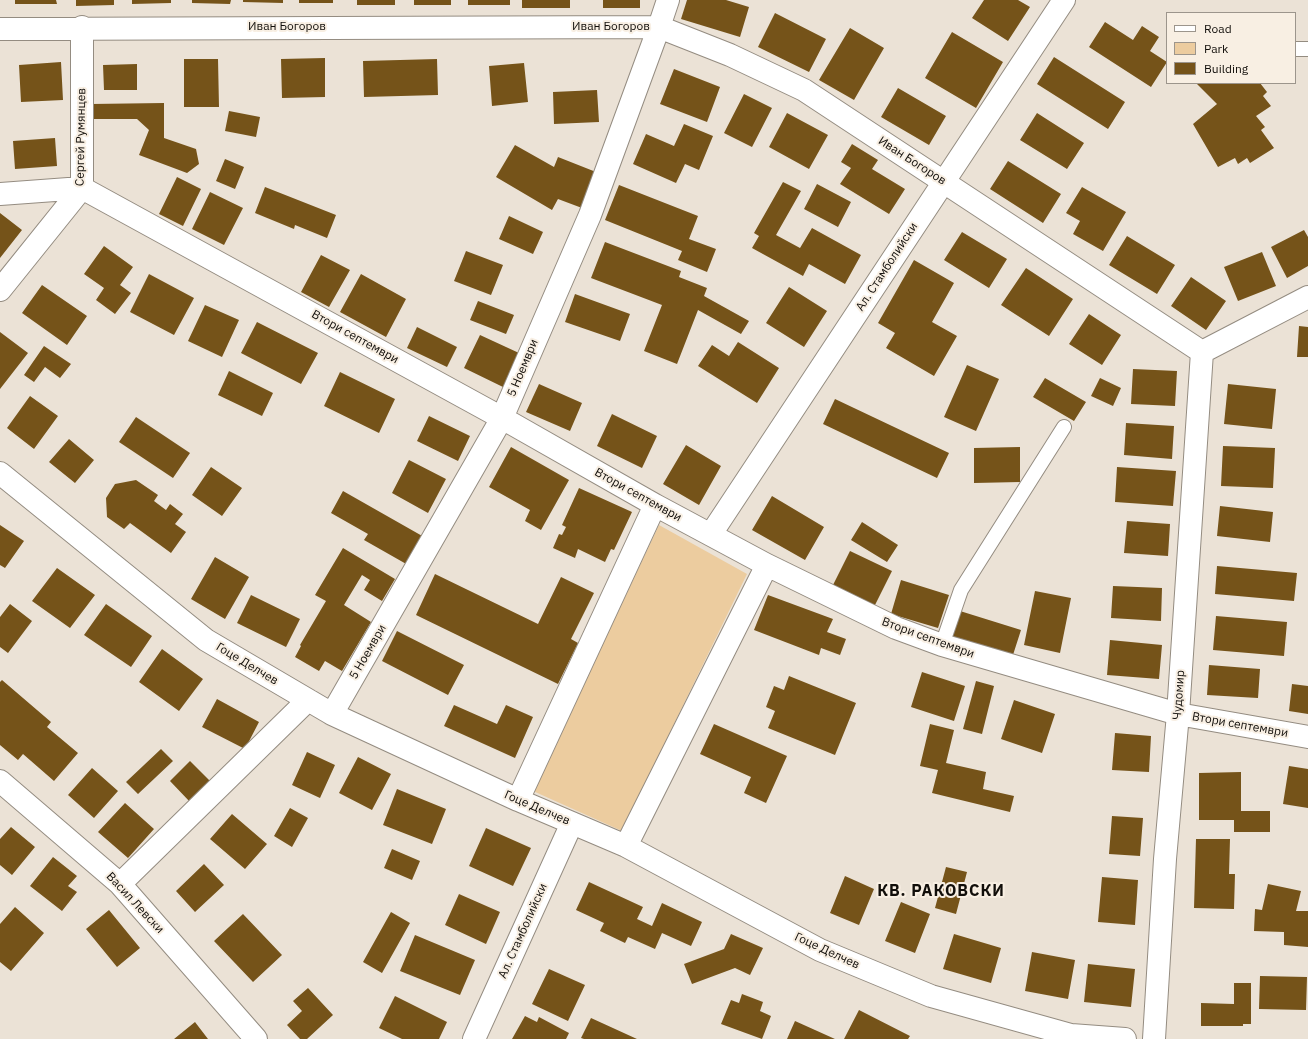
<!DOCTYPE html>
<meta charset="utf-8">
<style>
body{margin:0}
#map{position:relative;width:1308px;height:1039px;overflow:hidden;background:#ebe2d6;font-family:"IBM Plex Sans",sans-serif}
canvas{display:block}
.legend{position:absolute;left:1166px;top:12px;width:130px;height:72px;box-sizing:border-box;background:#f8efe3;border:1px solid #9c958c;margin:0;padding:5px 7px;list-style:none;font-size:12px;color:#110e0a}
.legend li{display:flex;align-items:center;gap:8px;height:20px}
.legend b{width:20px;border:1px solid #9c958c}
</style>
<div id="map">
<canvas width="1308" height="1039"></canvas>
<ul class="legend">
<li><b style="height:5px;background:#fff"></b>Road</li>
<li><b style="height:11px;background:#eccc9f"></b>Park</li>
<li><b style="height:11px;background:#755319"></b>Building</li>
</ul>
</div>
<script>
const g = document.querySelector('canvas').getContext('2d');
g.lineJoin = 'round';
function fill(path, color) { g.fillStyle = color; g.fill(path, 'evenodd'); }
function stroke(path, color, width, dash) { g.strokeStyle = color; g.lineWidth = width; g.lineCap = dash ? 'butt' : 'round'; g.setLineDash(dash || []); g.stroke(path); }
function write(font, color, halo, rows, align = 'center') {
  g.font = font + ' "IBM Plex Sans",sans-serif'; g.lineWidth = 4; g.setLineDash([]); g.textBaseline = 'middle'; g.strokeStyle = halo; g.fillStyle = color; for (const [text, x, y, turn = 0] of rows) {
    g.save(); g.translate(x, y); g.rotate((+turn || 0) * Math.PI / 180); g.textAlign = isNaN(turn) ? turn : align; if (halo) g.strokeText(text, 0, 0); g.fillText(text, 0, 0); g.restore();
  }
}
const green = new Path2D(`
 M659 525 747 574 622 831 533 791Z`);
const building = new Path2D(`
 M15 0H56L57 4H15Z
 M76 0H114V5L76 6Z
 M132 0H171V3L132 4Z
 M192 0H231L230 4 192 3Z
 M243 0H283V3L243 2Z
 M299 0H333V3H299Z
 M357 0H395V5H357Z
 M414 0H451V5H414Z
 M468 0H510V5H468Z
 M522 0H570V8H522Z
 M603 0H640V8H603Z
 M687 0H726L749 7 740 37 681 19Z
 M984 0H1018L1030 7 1008 41 972 18Z
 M775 13 826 39 809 72 758 47Z
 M1105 22 1133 40 1142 26 1159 37 1150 51 1167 62 1151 87 1089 47Z
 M850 28 884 48 854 100 819 80Z
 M952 32 1003 62 976 108 925 78Z
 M1054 57 1125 102 1108 129 1037 84Z
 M325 58V97L282 98 281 59Z
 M184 59H218L219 107H184Z
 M437 59 438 95 364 97 363 61Z
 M61 62 63 100 21 102 19 65Z
 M524 63 528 102 492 106 489 66Z
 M137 64V90H104L103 65Z
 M674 69 720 87 707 122 660 104Z
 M1196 83H1260L1267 92 1263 96 1271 106 1256 116 1265 127 1261 130 1274 148 1250 163 1247 158 1238 164 1235 158 1218 167 1193 124 1217 104Z
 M898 88 946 116 929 145 881 117Z
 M597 90 599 122 554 124 553 92Z
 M744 94 772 108 752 147 724 133Z
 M164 103V138L196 149 199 164 187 173 139 155 149 130 137 119H91V104Z
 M229 111 260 117 256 137 225 131Z
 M787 113 828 135 809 169 769 147Z
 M1037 113 1084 143 1067 169 1020 140Z
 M684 124 713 136 699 170 685 164 676 183 633 164 646 134 674 146Z
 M55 138 57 166 15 169 13 141Z
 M852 144 878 160 872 169 905 189 889 214 840 184 851 168 841 162Z
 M515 145 554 167 558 157 596 172 582 208 558 199 552 210 496 177Z
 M225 159 244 167 235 189 216 181Z
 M1008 161 1061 194 1043 223 990 189Z
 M177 177 201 189 183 226 159 214Z
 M783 182 801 191 776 235 800 248 812 228 861 255 845 284 809 264 803 276 752 248 759 236 754 233Z
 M817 184 851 202 838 227 804 209Z
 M619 185 698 216 689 239 716 249 707 272 678 260 682 251 605 220Z
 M265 187 336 215 327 238 295 225 294 229 255 213Z
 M1082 187 1126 212 1103 251 1073 234 1080 221 1066 213Z
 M210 192 243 208 224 245 192 229Z
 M0 213 22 230 0 258Z
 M509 216 543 232 533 254 499 239Z
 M1304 230 1308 237V266L1287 278 1271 247Z
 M962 232 1007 259 989 288 944 260Z
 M1127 236 1175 265 1157 294 1109 265Z
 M605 242 681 271 679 277 707 288 704 296 749 321 741 334 698 310 677 364 644 351 662 305 591 278Z
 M104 246 133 267 120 285 131 293 115 314 96 300 104 288 84 274Z
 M466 251 503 265 491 295 454 281Z
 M1262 252 1276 286 1238 301 1224 267Z
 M321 255 350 270 329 307 301 292Z
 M914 260 954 283 932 322 957 336 934 376 886 348 895 333 878 323Z
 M1026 268 1073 299 1049 336 1001 305Z
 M149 274 194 298 174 335 130 312Z
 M361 274 406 299 386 337 340 312Z
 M1191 277 1226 301 1206 330 1171 306Z
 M42 285 87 316 67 345 22 313Z
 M789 287 827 311 804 347 766 323Z
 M575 294 630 314 620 341 565 322Z
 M478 301 514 315 506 334 470 320Z
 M205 305 239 320 222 357 188 341Z
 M1089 314 1121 335 1102 365 1069 344Z
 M257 322 318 353 301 384 241 353Z
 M1299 326 1308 327V357H1297Z
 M417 327 457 347 447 367 407 348Z
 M0 332 28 353 0 389Z
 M480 335 519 353 503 387 464 368Z
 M738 342 779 368 757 403 698 366 712 345 729 356Z
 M44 346 71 364 60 378 45 367 34 382 24 375Z
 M967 365 999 379 976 431 944 417Z
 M1133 369 1177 371 1175 406 1131 404Z
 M229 371 273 393 262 416 218 395Z
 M340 372 395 399 379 433 324 406Z
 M1045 378 1086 402 1074 421 1033 397Z
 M1100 378 1121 388 1113 406 1091 396Z
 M539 384 582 403 570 431 526 412Z
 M1228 384 1276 389 1272 429 1224 424Z
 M30 396 58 416 34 449 7 428Z
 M835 399 949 453 937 478 823 424Z
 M612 414 657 436 642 468 597 446Z
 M429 416 470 436 458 461 417 441Z
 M136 417 190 453 173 478 119 442Z
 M1126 423 1174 426 1172 459 1124 455Z
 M69 439 94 460 75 483 49 462Z
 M686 445 721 466 699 505 663 484Z
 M1223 446 1275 448 1273 488 1221 486Z
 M511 447 569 480 541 530 525 521 530 510 489 487Z
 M1020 447V482L974 483V448Z
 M409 460 446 479 428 513 392 493Z
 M211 467 242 488 222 516 192 495Z
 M1117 467 1176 471 1173 506 1115 502Z
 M136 480 158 495 154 501 166 510 170 504 183 514 175 524 186 532 171 553 130 523 124 529 107 517 106 498 115 484Z
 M579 488 632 512 614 550 611 549 605 562 578 549 575 558 553 548 559 534 562 535 566 527 562 525Z
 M343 491 424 537 408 565 364 540 368 534 331 513Z
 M772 496 824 527 805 560 752 530Z
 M1220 506 1273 512 1270 542 1217 536Z
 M1127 521 1170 524 1168 556 1124 553Z
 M862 522 898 545 887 562 851 540Z
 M0 525 24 541 5 568 0 565Z
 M343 548 395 579 382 601 364 590 370 580 362 575 344 605 371 622 342 671 325 661 319 671 295 657 301 646 300 645 326 601 315 595Z
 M850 551 892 571 874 607 832 587Z
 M215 557 249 577 225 619 191 599Z
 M1217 566 1297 573 1294 601 1215 594Z
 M57 568 95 595 70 628 32 601Z
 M435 574 538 624 561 577 594 593 571 639 578 643 558 684 416 615Z
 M901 580 949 595 938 628 891 614Z
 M1113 586 1162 588 1161 621 1111 618Z
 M1035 591 1071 598 1060 653 1024 645Z
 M251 595 300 619 286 647 237 623Z
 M768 595 833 619 827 632 846 639 840 655 821 648 819 655 754 630Z
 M10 604 32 621 8 653 0 647V617Z
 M106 604 152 636 131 667 84 635Z
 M960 611 1021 630 1012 658 951 638Z
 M1216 616 1287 622 1284 656 1213 650Z
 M397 631 464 665 448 695 382 661Z
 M1110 640 1162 645 1159 679 1107 675Z
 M162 649 203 679 179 711 139 682Z
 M1209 665 1260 669 1258 698 1207 695Z
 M922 672 965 686 954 721 911 707Z
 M789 676 856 703 835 755 768 728 775 711 766 707 774 686 784 690Z
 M2 680 51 722 47 727 78 753 54 781 23 754 18 760 0 745V682Z
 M976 681 994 686 982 734 963 729Z
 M1292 684 1308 686V714L1289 711Z
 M217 699 259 722 245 749 202 727Z
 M1014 700 1055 714 1042 753 1001 739Z
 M454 705 497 724 506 705 533 717 515 758 444 726Z
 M714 724 787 756 766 803 744 793 751 777 700 754Z
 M930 724 954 730 946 763 986 772 983 789 1014 796 1010 812 932 793 938 770 920 766Z
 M1115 733 1151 736 1149 772 1112 770Z
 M161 749 173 761 138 794 126 782Z
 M307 752 335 765 320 798 292 785Z
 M358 757 391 774 372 810 339 793Z
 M190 761 211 782 190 802 170 781Z
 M1289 766 1308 769V808L1283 804Z
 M92 768 118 791 94 818 68 795Z
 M1241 772V811H1270V832H1234V820H1199V773Z
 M397 789 446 809 432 844 383 825Z
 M125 803 154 829 128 858 98 832Z
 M290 808 308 818 292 847 274 836Z
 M232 814 267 844 245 869 210 839Z
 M1112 816 1143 818 1140 856 1109 854Z
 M11 827 35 847 12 875 0 865V839Z
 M486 828 531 848 513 886 469 866Z
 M1196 839H1230L1229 874H1235L1234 909 1194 908Z
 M392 849 420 861 412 880 384 868Z
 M53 857 77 876 68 886 77 892 62 911 30 886Z
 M204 864 224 885 195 912 176 891Z
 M946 867 967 872 956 914 935 908Z
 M845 876 874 889 859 925 830 913Z
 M1102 877 1138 880 1135 925 1098 922Z
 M589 882 643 907 637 919 652 926 662 903 702 922 691 946 662 933 655 949 628 937 625 943 600 931 604 923 576 910Z
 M1268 884 1301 891 1296 911H1308V947L1284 945V932L1254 931 1255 909 1262 910Z
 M459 894 500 912 486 944 445 925Z
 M901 902 930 914 915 953 885 941Z
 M15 907 44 933 11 971 0 962V924Z
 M109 910 140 948 117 967 86 929Z
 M391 912 410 923 382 973 363 962Z
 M243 914 282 955 253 982 214 941Z
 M731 934 763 948 750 975 735 968 692 984 684 964 724 949Z
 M954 934 1001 948 991 983 943 969Z
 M415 935 475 960 460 995 400 971Z
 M1032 952 1075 960 1068 999 1025 991Z
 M1088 964 1135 969 1131 1007 1084 1002Z
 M549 969 585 985 568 1021 532 1004Z
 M1260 976 1307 977 1306 1010 1259 1009Z
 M1234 983H1251V1024H1243V1026H1201V1003L1234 1004Z
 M308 988 333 1015 307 1039H300L287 1025 302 1011 293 1001Z
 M742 994 763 1002 760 1011 771 1016 762 1039 721 1024 731 1000 739 1003Z
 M395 996 447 1022 439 1039H402L379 1028Z
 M859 1010 910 1036 908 1039H844Z
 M525 1016 537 1022 539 1017 569 1033 566 1039H512Z
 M591 1018 637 1039H584L581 1038Z
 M795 1021 835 1039H787Z
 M195 1022 208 1039H174Z`);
const lane = new Path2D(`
 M1295 49H1308
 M942 645 961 590 1064 427`);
const street = new Path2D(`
 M0 29 659 27 730 55 804 90 1202 352
 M0 194 82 188 502 418 655 505 767 565 896 628 942 645 1178 714 1308 737
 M0 290 82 188V27
 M1202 352 1308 297
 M0 473 206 640 332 714 518 800 626 846 820 950 931 996 1071 1035 1125 1039
 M711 534 1064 0
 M332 714 502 418 590 215 659 27 668 0
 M0 781 120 884 256 1039
 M518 800 655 505
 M626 846 767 565
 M120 884 308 700
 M474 1039 572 823
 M1154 1039 1165 859 1178 714 1202 352`);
const streetNames = [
 ["Иван Богоров",287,27],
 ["Иван Богоров",611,27],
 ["Сергей Румянцев",81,137,-89],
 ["Иван Богоров",912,161,33],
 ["Ал. Стамболийски",887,267,-57],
 ["Втори септември",355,337,29],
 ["5 Ноември",523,368,-67],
 ["Втори септември",638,495,29],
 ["Втори септември",928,638,20],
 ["5 Ноември",368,652,-60],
 ["Гоце Делчев",247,664,31],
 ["Чудомир",1179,695,-86],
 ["Втори септември",1240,725,10],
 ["Гоце Делчев",537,808,23],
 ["Васил Левски",135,903,47],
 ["Ал. Стамболийски",523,931,-66],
 ["Гоце Делчев",827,951,25]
];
const districtNames = [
 ["КВ. РАКОВСКИ",941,891]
];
fill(green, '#eccc9f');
fill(building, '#755319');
stroke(lane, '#948c81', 16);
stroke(street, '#948c81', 24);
stroke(lane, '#fff', 14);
stroke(street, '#fff', 22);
write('12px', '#110e0a', '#f8efe3', streetNames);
g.letterSpacing = '1px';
write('bold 16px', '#110e0a', '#f8efe3', districtNames);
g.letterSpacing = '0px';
</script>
